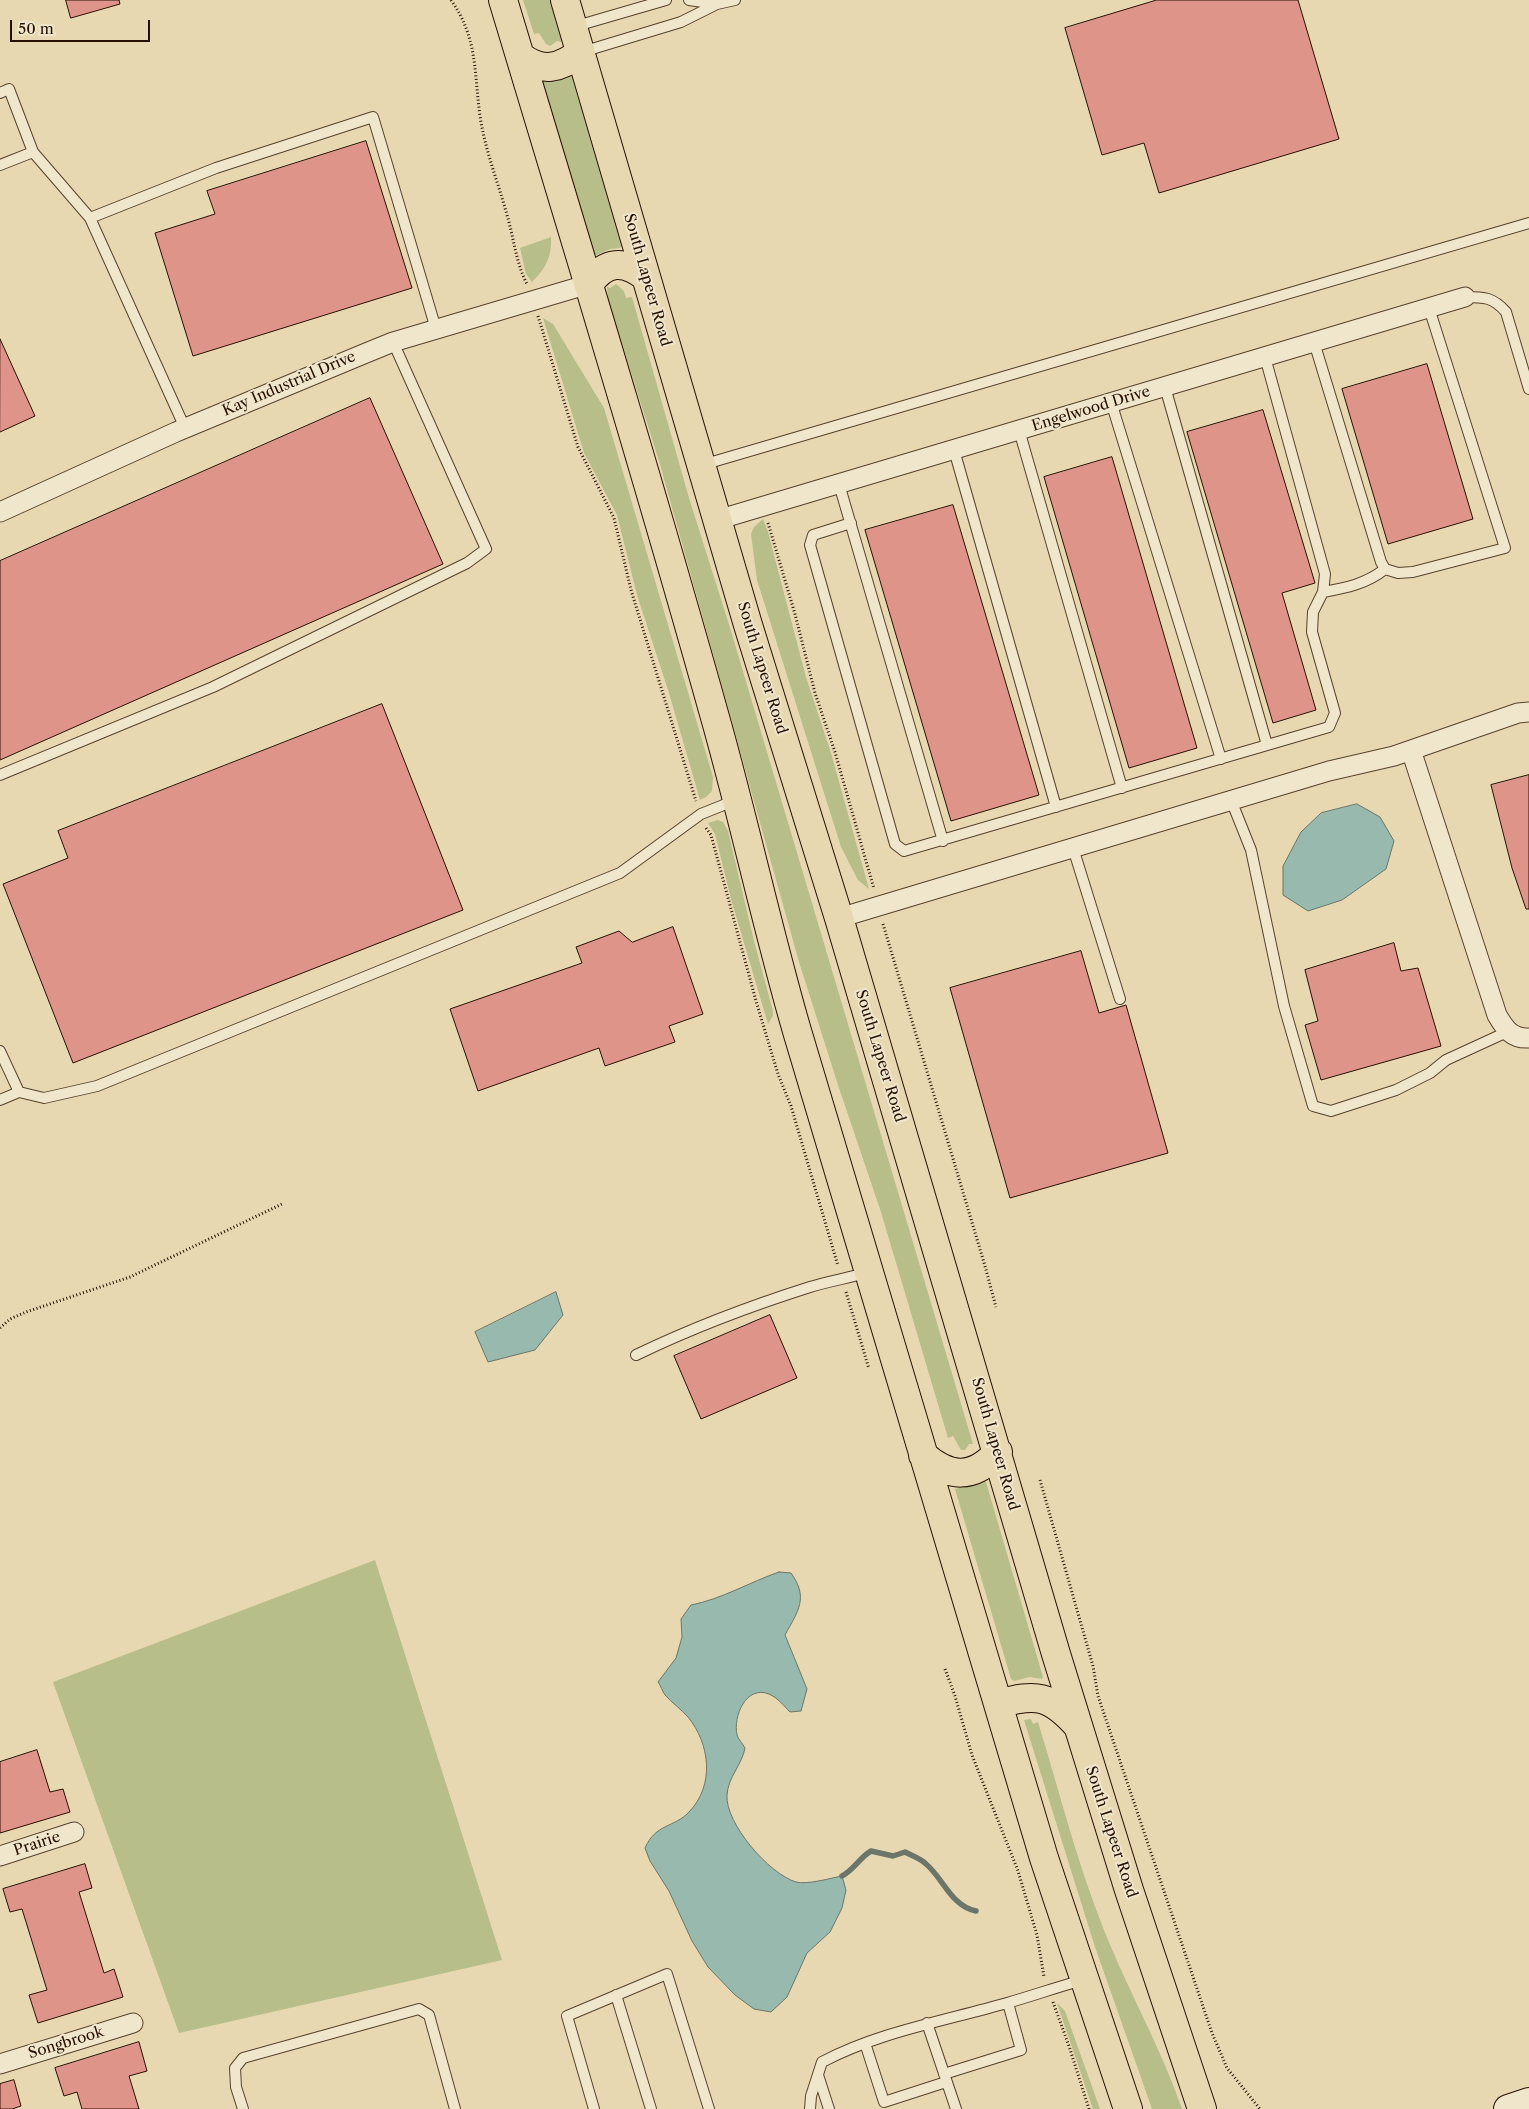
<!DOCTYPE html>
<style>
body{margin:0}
#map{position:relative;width:1529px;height:2109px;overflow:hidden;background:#e7d8b1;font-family:"Libre Caslon Text",serif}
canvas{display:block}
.scale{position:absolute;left:10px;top:20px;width:140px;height:22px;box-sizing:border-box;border:2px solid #281001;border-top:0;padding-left:6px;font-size:15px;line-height:18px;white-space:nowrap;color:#281001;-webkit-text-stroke:4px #efe6cc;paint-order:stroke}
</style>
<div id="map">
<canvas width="1529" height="2109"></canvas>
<div class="scale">50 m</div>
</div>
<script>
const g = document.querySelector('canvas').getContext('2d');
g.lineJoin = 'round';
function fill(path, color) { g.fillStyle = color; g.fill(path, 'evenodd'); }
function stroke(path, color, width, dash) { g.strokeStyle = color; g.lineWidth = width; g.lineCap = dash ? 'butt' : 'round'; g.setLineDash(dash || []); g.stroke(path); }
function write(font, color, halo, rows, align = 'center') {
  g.font = font + ' "Libre Caslon Text",serif'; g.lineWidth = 4; g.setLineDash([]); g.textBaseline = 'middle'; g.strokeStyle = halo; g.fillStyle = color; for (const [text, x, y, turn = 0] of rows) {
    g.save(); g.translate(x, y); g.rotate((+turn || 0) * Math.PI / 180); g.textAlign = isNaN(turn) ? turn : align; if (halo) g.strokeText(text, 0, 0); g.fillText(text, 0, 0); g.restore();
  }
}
const green = new Path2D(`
 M523 0H550L562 42 557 41 550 46 546 44 539 33 534 34Z
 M571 76 573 77 622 246 620 248 610 249 597 255 594 254 542 84 544 81 563 79Z
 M551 237C552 257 546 268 532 282L526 274 520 248Z
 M616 284 624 291 626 298 632 297 689 498 731 631 973 1444H969L965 1450H961L953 1436 948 1438 881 1212 839 1088 799 962 659 461 608 299 607 287 610 288Z
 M543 318 553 324 604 408 713 777 712 791 706 797 700 800 669 693 637 595 617 515 584 453Z
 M763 519 768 532 806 677 831 753 869 889 858 880 841 847 757 580 751 534 754 527Z
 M718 820 723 822 728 831 754 941 773 1011V1016L768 1024 731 899 715 834 708 823Z
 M983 1481 986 1482 1043 1677 1042 1679 1030 1677 1014 1681 1011 1679 955 1489Z
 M375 1560 502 1960 179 2033 53 1682Z
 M1031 1719 1033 1724 1038 1722C1059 1790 1076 1859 1102 1925 1126 1987 1160 2045 1182 2109H1152L1095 1947 1024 1720Z
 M1057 2003 1065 2011 1100 2109H1093Z`);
const water = new Path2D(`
 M1357 804 1380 817 1394 841 1386 869 1342 900 1308 911 1283 895V866L1301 832 1321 813Z
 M556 1292 563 1315 535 1350 488 1362 475 1332Z
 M779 1572 791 1573C809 1598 798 1611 785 1635L807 1689 801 1711 790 1712C784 1706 778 1698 769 1694 746 1685 733 1716 737 1735 738 1739 743 1744 745 1748 742 1765 728 1777 727 1795 725 1823 769 1874 796 1882 807 1885 831 1878 842 1876L846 1890 842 1908 830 1932 807 1953 787 1997 771 2012 754 2009 735 1995 708 1967 692 1941 669 1891 650 1861 645 1848C656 1823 674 1828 689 1812 715 1785 710 1744 688 1717 681 1709 672 1703 665 1695 662 1691 661 1686 658 1682L676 1658 682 1637 681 1619 691 1605C722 1599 750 1582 779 1572Z`);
const stream = new Path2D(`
 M842 1876C854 1870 860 1857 871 1851L893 1856 905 1852C912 1856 920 1858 926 1864 943 1878 952 1907 976 1911`);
const building = new Path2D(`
 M66 0H119L120 4 71 18Z
 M1157 0H1298L1339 139 1159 193 1144 143 1102 155 1065 28Z
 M366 141 412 288 193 356 155 233 215 214 207 191Z
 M0 339 35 416 0 432Z
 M1427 364 1473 519 1388 544 1342 389Z
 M370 398 443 564 0 760V561Z
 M1263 410 1315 583 1282 593 1316 710 1273 723 1187 432Z
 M1112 457 1197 748 1129 768 1044 477Z
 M953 505 1039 795 951 821 865 530Z
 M382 704 463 910 73 1063 3 884 68 858 58 831Z
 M1529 775V909H1526L1512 868 1491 785Z
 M673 927 703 1014 669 1026 675 1042 605 1066 599 1048 478 1091 450 1009 582 963 576 947 619 931 632 942Z
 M1394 943 1401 971 1418 968 1441 1046 1321 1080 1305 1025 1318 1021 1305 970Z
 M1081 951 1099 1013 1126 1005 1168 1153 1010 1198 950 988Z
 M770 1315 797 1378 701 1419 674 1356Z
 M37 1750 50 1792 63 1789 70 1812 0 1833V1762Z
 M85 1864 92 1888 79 1892 104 1973 114 1969 123 1997 38 2023 29 1995 47 1990 22 1909 10 1912 3 1889Z
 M139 2042 147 2071 129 2076 139 2109H82L77 2092 64 2096 55 2068Z
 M14 2080 21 2106 12 2109H0V2084Z`);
const path = new Path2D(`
 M451 0C478 38 474 73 480 116 485 150 498 182 507 215 514 239 516 263 527 284
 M538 316 578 447 614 518 631 590 696 801
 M768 523 795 614 815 693 835 752 874 889
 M706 828 711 835 756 1001 778 1074 791 1106 838 1266
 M883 924 985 1266 996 1307
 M846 1292 869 1369
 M0 1328 10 1319 26 1312 130 1277 284 1203
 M1040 1480 1093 1666 1098 1696 1212 2033 1227 2068 1260 2109
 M945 1669 955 1696 972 1755 1018 1871 1037 1935 1044 1977
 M1053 2002 1069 2046 1089 2109`);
const service = new Path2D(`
 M717 4 735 0
 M573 27 666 0
 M582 52 681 22 717 4 689 0
 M0 93 9 89 33 152 0 165
 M33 152 90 218
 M1465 297C1484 297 1493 297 1506 312L1529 389
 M1314 342 1381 562 1385 569 1398 573 1413 572 1505 548 1429 308
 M1165 387 1267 745
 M1111 402 1221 759
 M185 428 90 218 216 168 373 117 436 329
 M1019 430 1122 788
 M954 450 1056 807
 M702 465 1529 223
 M839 484 943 841
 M851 523 813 535 810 545 895 844 904 851 1329 727 1335 713 1312 632 1313 612 1323 592 1325 574 1265 357
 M1323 592C1346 588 1366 584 1385 569
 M0 775 213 687 467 563 486 549 393 342
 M1231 800 1251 850 1284 1006 1313 1106 1331 1111 1396 1090 1430 1073 1446 1060 1507 1032
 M1073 848 1120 999
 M0 1051 19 1092 44 1098 97 1086 620 873 701 814 736 800
 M0 1100 19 1092
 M636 1355C692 1328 750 1306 810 1287 829 1281 849 1278 869 1272
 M616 1995 651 2109
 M927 2023 956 2109
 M865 2043 884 2102 946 2082
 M944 2074 1021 2050 1008 2003
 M818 2075 829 2109
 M243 2109 236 2087 235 2068 243 2058 419 2009 429 2015 455 2109
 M594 2109 567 2016 667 1974 709 2109
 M810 2109 811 2096 822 2062C879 2032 944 2021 1007 2003 1032 1996 1057 1987 1083 1980`);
const minor = new Path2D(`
 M0 512 176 432 366 353 393 342 589 284
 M717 520 1465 297
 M1411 750 1497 1015C1505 1029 1512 1039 1529 1038
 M839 918 1329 771 1394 756 1518 713 1529 712
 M0 1856 74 1832
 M0 2064 133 2023`);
const secondary = new Path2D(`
 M1508 2109 1529 2102`);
const primary = new Path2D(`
 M503 0C576 242 650 485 718 728 746 829 768 931 797 1031L1044 1858 1128 2109
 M565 0 748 625 839 918 1056 1654 1129 1890 1202 2109
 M520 56C542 73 560 69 581 52
 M589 284C606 260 624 260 646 277
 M923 1455C949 1478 973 1480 998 1452
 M998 1704C1037 1693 1050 1695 1078 1726`);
const streetNames = [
 ["South Lapeer Road",647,280,74],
 ["Kay Industrial Drive",289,384,-23],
 ["Engelwood Drive",1091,409,-17],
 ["South Lapeer Road",762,668,73],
 ["South Lapeer Road",880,1056,73],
 ["South Lapeer Road",995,1444,74],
 ["South Lapeer Road",1111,1832,72],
 ["Prairie",37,1844,-18],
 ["Songbrook",66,2043,-17]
];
fill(green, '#b7be8a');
fill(water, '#97b9ae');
stroke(water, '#6b7569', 1);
stroke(stream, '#6b7569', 5.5);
fill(building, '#df948a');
stroke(building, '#281001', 1);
stroke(service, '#58422d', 12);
stroke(minor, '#58422d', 21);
stroke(secondary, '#281001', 30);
stroke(primary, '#281001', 30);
stroke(path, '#281001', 3, [1, 2.5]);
stroke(service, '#efe6cc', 10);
stroke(minor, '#efe6cc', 19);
stroke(secondary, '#efe6cc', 28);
stroke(primary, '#e7d8b1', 28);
write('15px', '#281001', '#efe6cc', streetNames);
</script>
